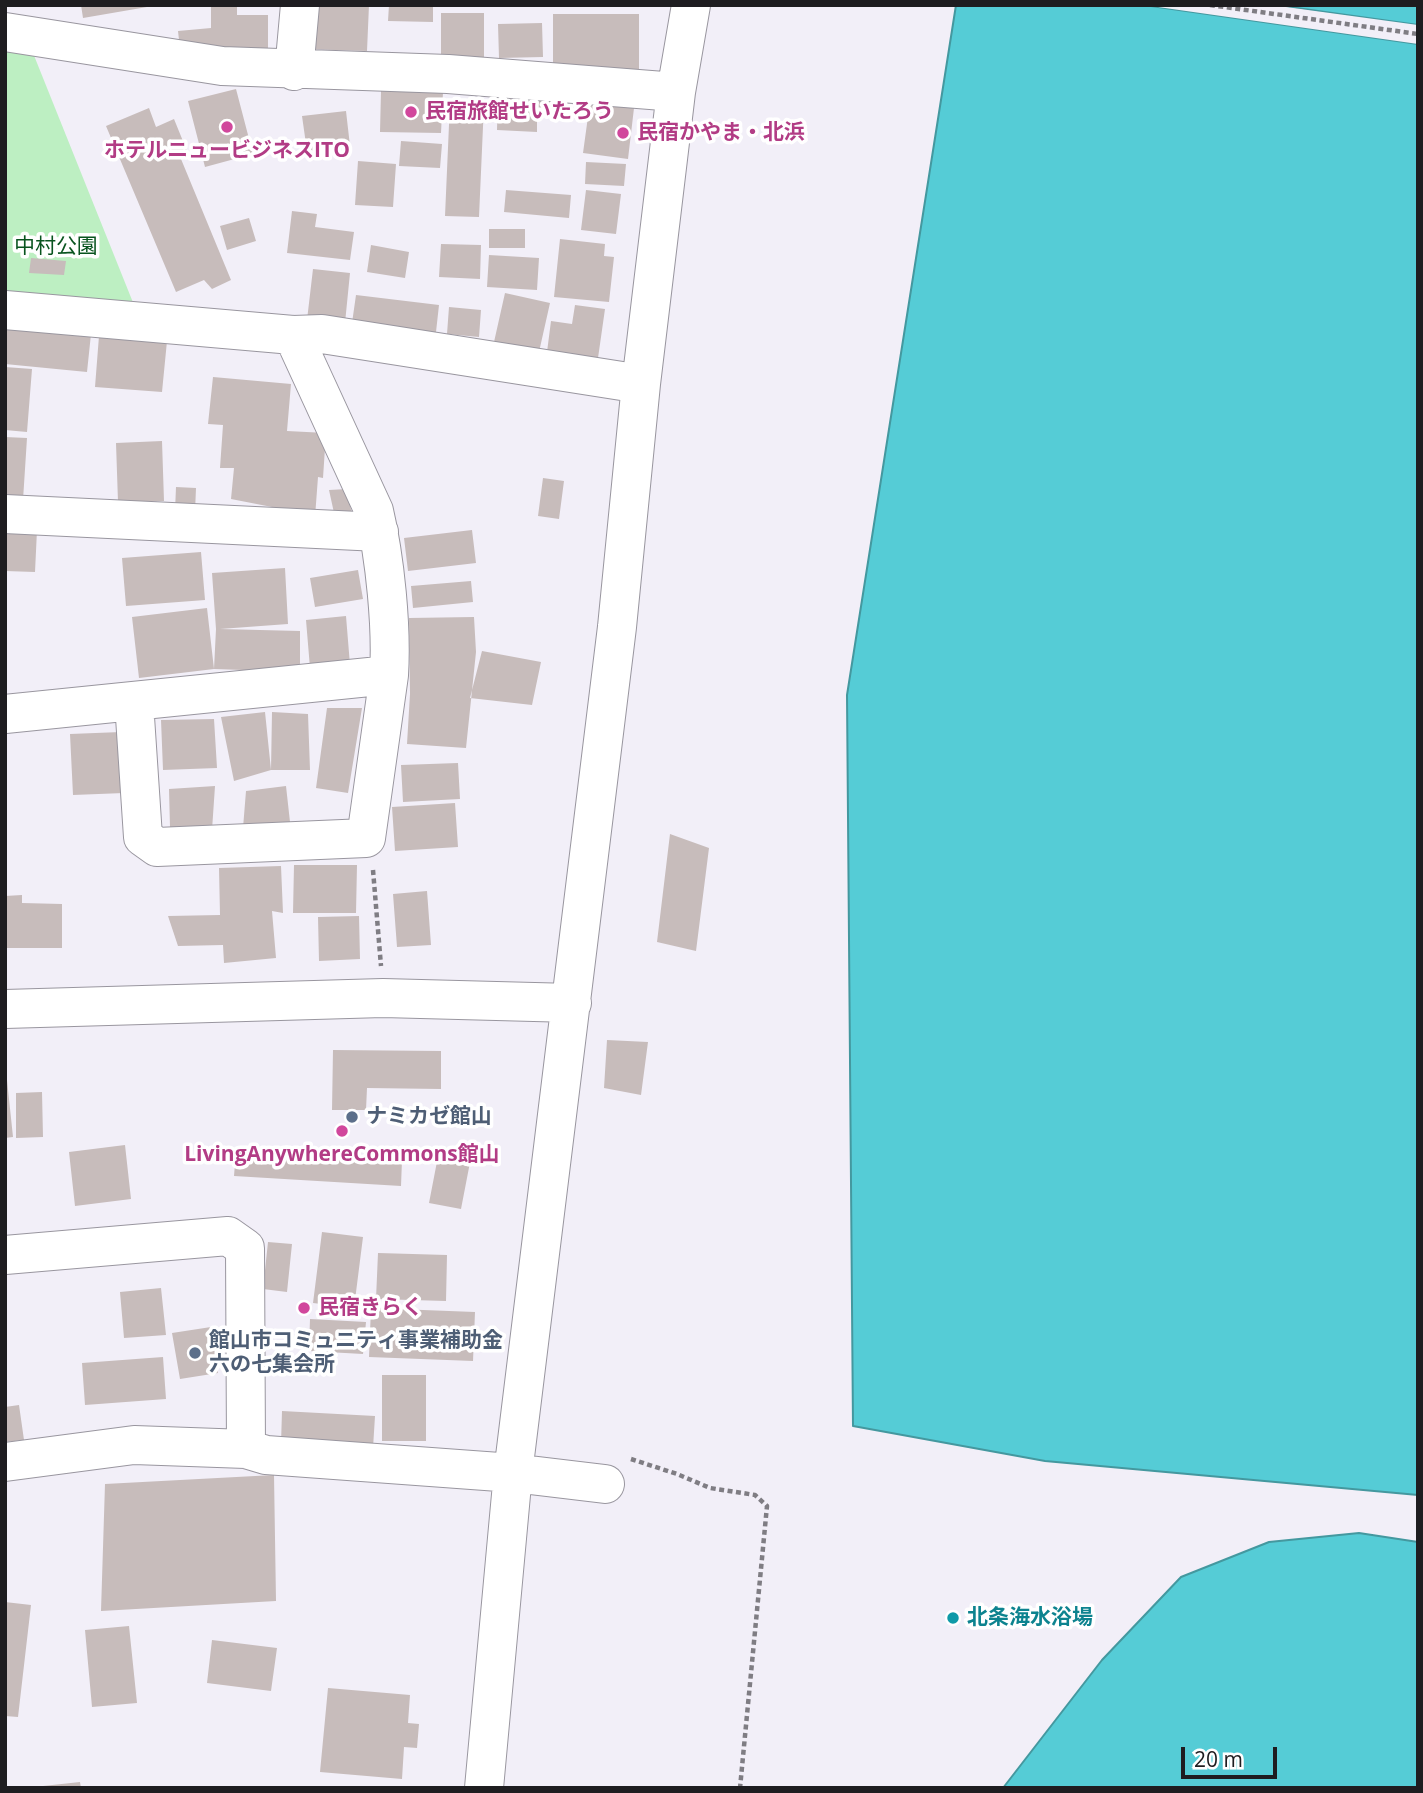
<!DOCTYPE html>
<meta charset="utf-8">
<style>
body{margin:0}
#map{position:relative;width:1423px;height:1793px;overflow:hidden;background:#f2eff8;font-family:"Open Sans",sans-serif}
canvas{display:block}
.frame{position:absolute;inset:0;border:7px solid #1e1d20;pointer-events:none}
.scale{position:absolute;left:1181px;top:1747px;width:96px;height:32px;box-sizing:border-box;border:4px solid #1e1d20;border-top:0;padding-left:9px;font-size:21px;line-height:24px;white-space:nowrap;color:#1e1d20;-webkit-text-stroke:5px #fff;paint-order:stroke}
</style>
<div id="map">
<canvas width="1423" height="1793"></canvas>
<div class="frame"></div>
<div class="scale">20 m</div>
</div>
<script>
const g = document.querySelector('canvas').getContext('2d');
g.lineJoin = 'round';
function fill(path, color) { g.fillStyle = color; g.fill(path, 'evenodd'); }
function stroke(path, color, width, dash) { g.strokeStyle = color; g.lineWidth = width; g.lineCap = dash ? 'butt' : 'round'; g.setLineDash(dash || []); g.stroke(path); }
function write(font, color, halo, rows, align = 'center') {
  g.font = font + ' "Open Sans","Noto Sans JP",sans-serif'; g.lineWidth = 7; g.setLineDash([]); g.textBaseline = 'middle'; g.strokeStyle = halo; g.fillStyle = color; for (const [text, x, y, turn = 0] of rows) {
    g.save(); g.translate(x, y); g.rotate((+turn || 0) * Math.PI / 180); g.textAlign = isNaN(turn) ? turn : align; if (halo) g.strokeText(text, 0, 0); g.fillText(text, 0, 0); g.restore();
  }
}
const green = new Path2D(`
 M5 44 31 48 134 305 5 293Z`);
const water = new Path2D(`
 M956 5H1144L1418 44V1495L1045 1461 853 1426 847 695Z
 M1275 5H1418V25Z
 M1359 1533 1418 1542V1788H1003L1102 1660 1181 1577 1269 1542Z`);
const pier = new Path2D(`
 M1144 5H1169L1418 40V44Z
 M1271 5 1418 25V29L1274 9Z`);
const building = new Path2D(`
 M81 5H146L147 7 83 18Z
 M211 5H237V15H268V57L181 58 178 31 211 28Z
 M304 5H369L367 51 303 49Z
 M389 5H433V22L388 21Z
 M441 13H484V61H441Z
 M553 14H639V74H553Z
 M542 23 543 57 499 58 498 24Z
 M236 89 253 154 205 167 188 101Z
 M498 89 551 92 550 113 537 117V132L497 130Z
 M381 91 443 92 441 133 380 132Z
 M450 102 484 104 479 217 445 216Z
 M590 102 634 108 628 159 583 153Z
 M149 108 156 127 174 119 189 156 181 159 231 280 212 289 204 280 176 292 106 126Z
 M346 111 350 146 307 151 302 116Z
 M401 141 442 144 440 168 399 166Z
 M358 161 396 164 393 207 355 205Z
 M586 162 626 164 624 186 585 184Z
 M506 190 571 195 569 218 504 212Z
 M586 190 621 194 616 234 581 230Z
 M292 211 317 214 315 227 354 232 350 260 287 253Z
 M249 218 256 241 227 250 220 226Z
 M489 229H525V248H489Z
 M560 239 605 244 604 256 614 257 609 302 554 297Z
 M441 244 481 245 480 279 439 277Z
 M371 245 409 252 405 278 367 272Z
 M489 255 539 258 537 290 487 287Z
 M31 258 66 261 64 275 29 273Z
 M313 269 350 273 345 323 307 320Z
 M505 293 550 303 539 352 494 342Z
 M356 295 439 305 435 341 351 330Z
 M575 305 605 309 598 358 547 352 551 321 572 324Z
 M449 307 481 310 479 337 447 334Z
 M5 325 91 334 87 372 5 364Z
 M99 336 167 341 162 392 95 387Z
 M5 367 32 369 27 432 5 430Z
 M213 377 291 384 287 431 326 433 323 478 318 477 315 517 271 513 272 507 231 499 234 468H220L223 425 208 424Z
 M5 437 27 438 23 500 5 499Z
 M162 441 164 501 118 502 116 443Z
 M543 478 564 481 559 519 538 516Z
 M176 487 196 488 195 512 175 511Z
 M347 489 353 520 336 522 329 490Z
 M5 529 37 530 35 572 5 571Z
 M472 530 476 563 408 571 404 538Z
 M201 552 205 600 126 606 122 558Z
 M285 568 288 624 220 629 300 631V672L214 669 139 678 132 617 207 608 214 669 216 629 212 573Z
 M358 570 363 599 315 607 310 578Z
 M471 581 473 602 413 608 411 586Z
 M346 616 350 665 310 668 306 620Z
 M474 617 476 652 466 748 407 744 410 694 409 618Z
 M482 651 541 662 532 705 470 698Z
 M327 708H362L348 793 316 788Z
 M265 712 271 770 234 781 221 717Z
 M272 712 308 714 310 770H271Z
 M214 719 217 768 163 770 161 720Z
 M121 732 124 793 73 795 70 734Z
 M458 763 460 799 403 802 401 765Z
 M215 786 212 830 170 827 169 789Z
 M286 786 290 822 243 828 246 791Z
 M455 803 458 847 395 851 392 807Z
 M670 834 709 848 696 951 657 942Z
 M294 865H357L356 913H293Z
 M281 866 283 913 272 911 276 958 224 963 223 945 178 946 168 916 220 915 219 868Z
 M427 891 431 945 397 947 393 894Z
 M22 895V903L62 904V948H5V896Z
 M359 916 360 959 319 961 318 917Z
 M607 1040 648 1042 641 1095 604 1088Z
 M333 1050 441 1051V1089L367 1088 366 1110H332Z
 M5 1080H7L13 1137 5 1138Z
 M42 1092 43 1137 16 1138V1093Z
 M125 1145 131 1199 75 1206 69 1152Z
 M440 1146 472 1152 461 1209 429 1203Z
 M236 1151 402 1160 401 1186 234 1176Z
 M322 1232 363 1237 354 1308 313 1303Z
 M268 1242 292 1244 287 1292 263 1289Z
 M378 1253 447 1255 446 1301 376 1299Z
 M161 1288 166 1335 124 1338 120 1292Z
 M371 1308 475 1312 473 1361 369 1357Z
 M310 1319 366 1322 363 1354 309 1351Z
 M211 1327 218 1373 180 1379 172 1333Z
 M163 1357 166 1399 85 1405 82 1363Z
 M382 1375H426V1441H382Z
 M19 1405 24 1440 5 1442V1407Z
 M282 1411 375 1416 373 1448 281 1444Z
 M274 1475 276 1601 101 1611 105 1484Z
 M5 1602 31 1605 18 1717 5 1716Z
 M129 1626 137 1703 92 1707 85 1630Z
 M212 1640 277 1648 271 1691 207 1683Z
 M328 1688 410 1695 408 1723 419 1724 417 1748 404 1747 402 1779 320 1772Z
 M80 1782 81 1788H43V1786Z`);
const path = new Path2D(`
 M1210 5 1418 34
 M373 870 381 966
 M631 1459 677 1474 710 1488 755 1495 767 1506 740 1788`);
const minor = new Path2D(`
 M5 32 222 66 448 74 676 92
 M294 71 300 5
 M5 310 293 335 322 334 641 384
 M5 514 379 532
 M134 702 143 837 157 847 366 838 389 675
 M5 714 389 675C392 627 385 558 374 511L293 335
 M5 1009 383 998 572 1003
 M5 1255 228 1236 245 1248 246 1449
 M5 1462 134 1445 246 1449 266 1455 513 1473 605 1484
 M484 1788 513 1473 617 627 641 384 676 92 691 5`);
const markers = [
 [411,112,7,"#d1479c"],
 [227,127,7,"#d1479c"],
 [623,133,7,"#d1479c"],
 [352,1117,7,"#5c6f8a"],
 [342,1131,7,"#d1479c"],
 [304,1308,7,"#d1479c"],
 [195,1353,7,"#5c6f8a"],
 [953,1618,7,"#0f9aa8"]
];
const hotelNames = [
 ["民宿旅館せいたろう",425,112],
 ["民宿かやま・北浜",637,133],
 ["ホテルニュービジネスITO",227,151,"center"],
 ["LivingAnywhereCommons館山",342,1155,"center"],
 ["民宿きらく",318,1308]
];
const parkNames = [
 ["中村公園",56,247]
];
const serviceNames = [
 ["ナミカゼ館山",366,1117],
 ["館山市コミュニティ事業補助金",209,1341],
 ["六の七集会所",209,1365]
];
const cultureNames = [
 ["北条海水浴場",967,1618]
];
fill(green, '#bdefc2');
fill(water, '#55ccd6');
stroke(water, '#44989f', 2);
fill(pier, '#f2eff8');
fill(building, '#c7bcbb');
stroke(minor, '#99969f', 40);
stroke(path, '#7f7d83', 4.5, [5, 3.5]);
stroke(minor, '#fff', 38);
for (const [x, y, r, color] of markers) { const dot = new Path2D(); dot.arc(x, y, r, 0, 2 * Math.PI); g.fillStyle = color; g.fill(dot); stroke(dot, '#fff', 2.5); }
write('bold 21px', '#b23c85', '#fff', hotelNames, 'left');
write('21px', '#09541f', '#fff', parkNames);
write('bold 21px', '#4e5e75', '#fff', serviceNames, 'left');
write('bold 21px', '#0d838f', '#fff', cultureNames, 'left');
</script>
